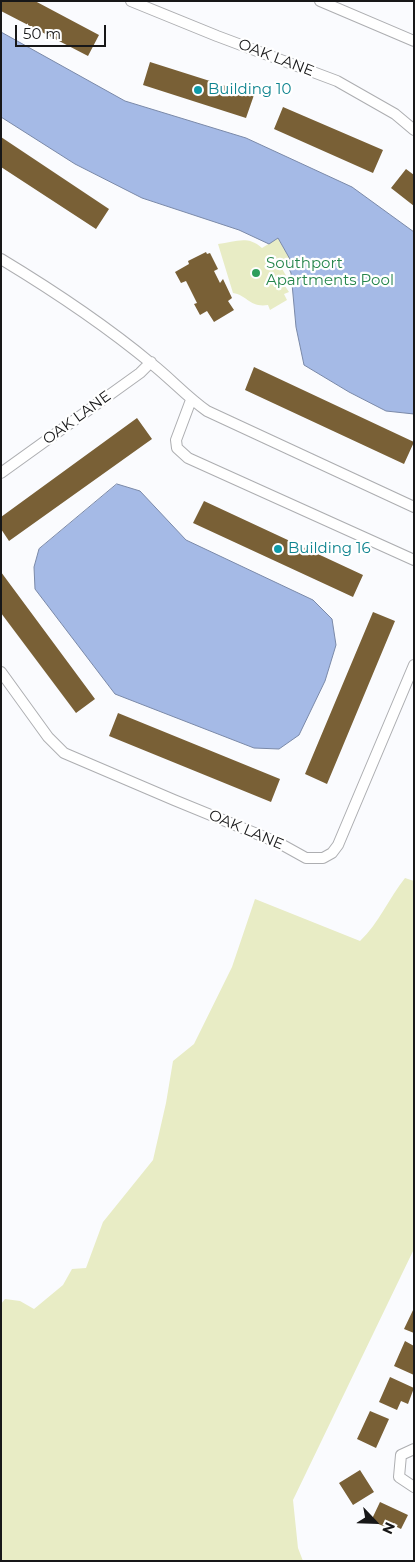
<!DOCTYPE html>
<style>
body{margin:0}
#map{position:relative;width:415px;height:1562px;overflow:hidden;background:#fafbfe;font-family:Montserrat,sans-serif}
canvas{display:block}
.frame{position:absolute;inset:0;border:2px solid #171718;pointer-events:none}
.north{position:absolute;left:350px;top:1497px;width:50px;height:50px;-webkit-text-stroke:4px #fff;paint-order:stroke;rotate:114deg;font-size:14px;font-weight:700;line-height:20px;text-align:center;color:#171718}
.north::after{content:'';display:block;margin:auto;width:18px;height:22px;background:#171718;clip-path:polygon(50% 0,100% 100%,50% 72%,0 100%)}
.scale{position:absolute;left:15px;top:25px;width:91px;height:22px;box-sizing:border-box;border:2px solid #171718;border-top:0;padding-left:6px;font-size:15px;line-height:18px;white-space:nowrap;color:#171718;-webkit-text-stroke:4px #fff;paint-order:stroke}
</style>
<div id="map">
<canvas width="415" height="1562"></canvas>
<div class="frame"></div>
<div class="north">N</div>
<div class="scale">50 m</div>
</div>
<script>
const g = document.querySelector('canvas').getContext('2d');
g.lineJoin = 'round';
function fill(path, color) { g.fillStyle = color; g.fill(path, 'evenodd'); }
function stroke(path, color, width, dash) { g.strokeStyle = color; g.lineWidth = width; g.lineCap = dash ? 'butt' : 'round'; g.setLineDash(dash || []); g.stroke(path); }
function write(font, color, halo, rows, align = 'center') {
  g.font = font + ' Montserrat,sans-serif'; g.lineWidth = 4.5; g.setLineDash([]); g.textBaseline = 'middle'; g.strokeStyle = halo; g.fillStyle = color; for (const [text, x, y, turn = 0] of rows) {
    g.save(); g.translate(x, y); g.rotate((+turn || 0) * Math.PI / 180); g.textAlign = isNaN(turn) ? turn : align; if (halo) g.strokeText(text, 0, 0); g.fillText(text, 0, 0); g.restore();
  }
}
const green = new Path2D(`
 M278 238 291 261 281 267 288 279 283 283 289 292 284 294 287 300 270 310 268 305C250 308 247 295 233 293L218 244C235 242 248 235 262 248Z
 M405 878 414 881V1249L293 1500 298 1548 303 1561H1V1304L5 1299 20 1301 34 1309 63 1285 72 1269 86 1268 103 1222 153 1160 166 1103 173 1061 194 1044 232 967 255 899 360 941C379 923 389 898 405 878Z`);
const water = new Path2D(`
 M1 32 125 101 246 138 352 187 414 232V414L386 411 349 392 304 365 296 327 291 273 287 265 291 261 278 238 269 244 239 230 142 198 75 164 1 117Z
 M117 484 140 491 186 540 313 600 332 619 336 645 325 681 299 735 279 749 254 748 115 694 35 589 34 567 39 549Z`);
const building = new Path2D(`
 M1 1H35L99 35 88 56 1 11Z
 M150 62 254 95 246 118 143 85Z
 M283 107 383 150 373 173 274 129Z
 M1 137 109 209 96 229 1 167Z
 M406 169 414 175V206L391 188Z
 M206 252 207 254 210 253 218 269 214 271 220 283 223 279 232 298 228 301 234 310 214 322 207 311 200 315 194 304 197 303 186 281 181 283 175 272 189 264 188 261Z
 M254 367 414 442 404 464 245 390Z
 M137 418 152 439 9 541 1 529V517Z
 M204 501 363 575 353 597 193 523Z
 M1 572 95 699 76 713 1 613Z
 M373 612 395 621 327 784 305 774Z
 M118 713 280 779 271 802 109 736Z
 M414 1308V1333L404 1329Z
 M405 1341 414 1346V1375L394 1366Z
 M390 1377 414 1388 408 1404 401 1401 397 1410 379 1402Z
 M370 1411 389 1419 376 1448 357 1439Z
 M360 1470 374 1492 353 1505 339 1483Z
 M380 1502 408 1515 401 1529 395 1526 393 1530 371 1521Z`);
const street = new Path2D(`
 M131 1 217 36 337 81 395 114 414 130
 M320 1 414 41
 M1 259C54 291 105 325 152 364 171 379 187 397 207 411L414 507
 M191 400 176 440 177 448 188 458 414 560
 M1 473 140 373 151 362
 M1 672 48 737 64 753 174 800 279 843 306 858H323L332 853 338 845 414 665
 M414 1449 401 1455 399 1477 414 1487`);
const markers = [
 [198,90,5,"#0f9aa8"],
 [256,273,5,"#2e9e5b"],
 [278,549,5,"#0f9aa8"]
];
const streetNames = [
 ["OAK LANE",276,58,21],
 ["OAK LANE",77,418,-36],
 ["OAK LANE",246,830,23]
];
const cultureNames = [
 ["Building 10",208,90],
 ["Building 16",288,549]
];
const leisureNames = [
 ["Southport",266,264],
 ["Apartments Pool",266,281]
];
fill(green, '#e8ecc5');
fill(water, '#a5bae6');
stroke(water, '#7a89a8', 1);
fill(building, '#796036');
stroke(street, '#adaeb1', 12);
stroke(street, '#fff', 10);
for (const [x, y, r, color] of markers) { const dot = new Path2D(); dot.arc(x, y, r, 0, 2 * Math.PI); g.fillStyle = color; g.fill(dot); stroke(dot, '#fff', 2); }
write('15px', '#171718', '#fff', streetNames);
write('15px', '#0d838f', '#fff', cultureNames, 'left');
write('15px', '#27864d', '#fff', leisureNames, 'left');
</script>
